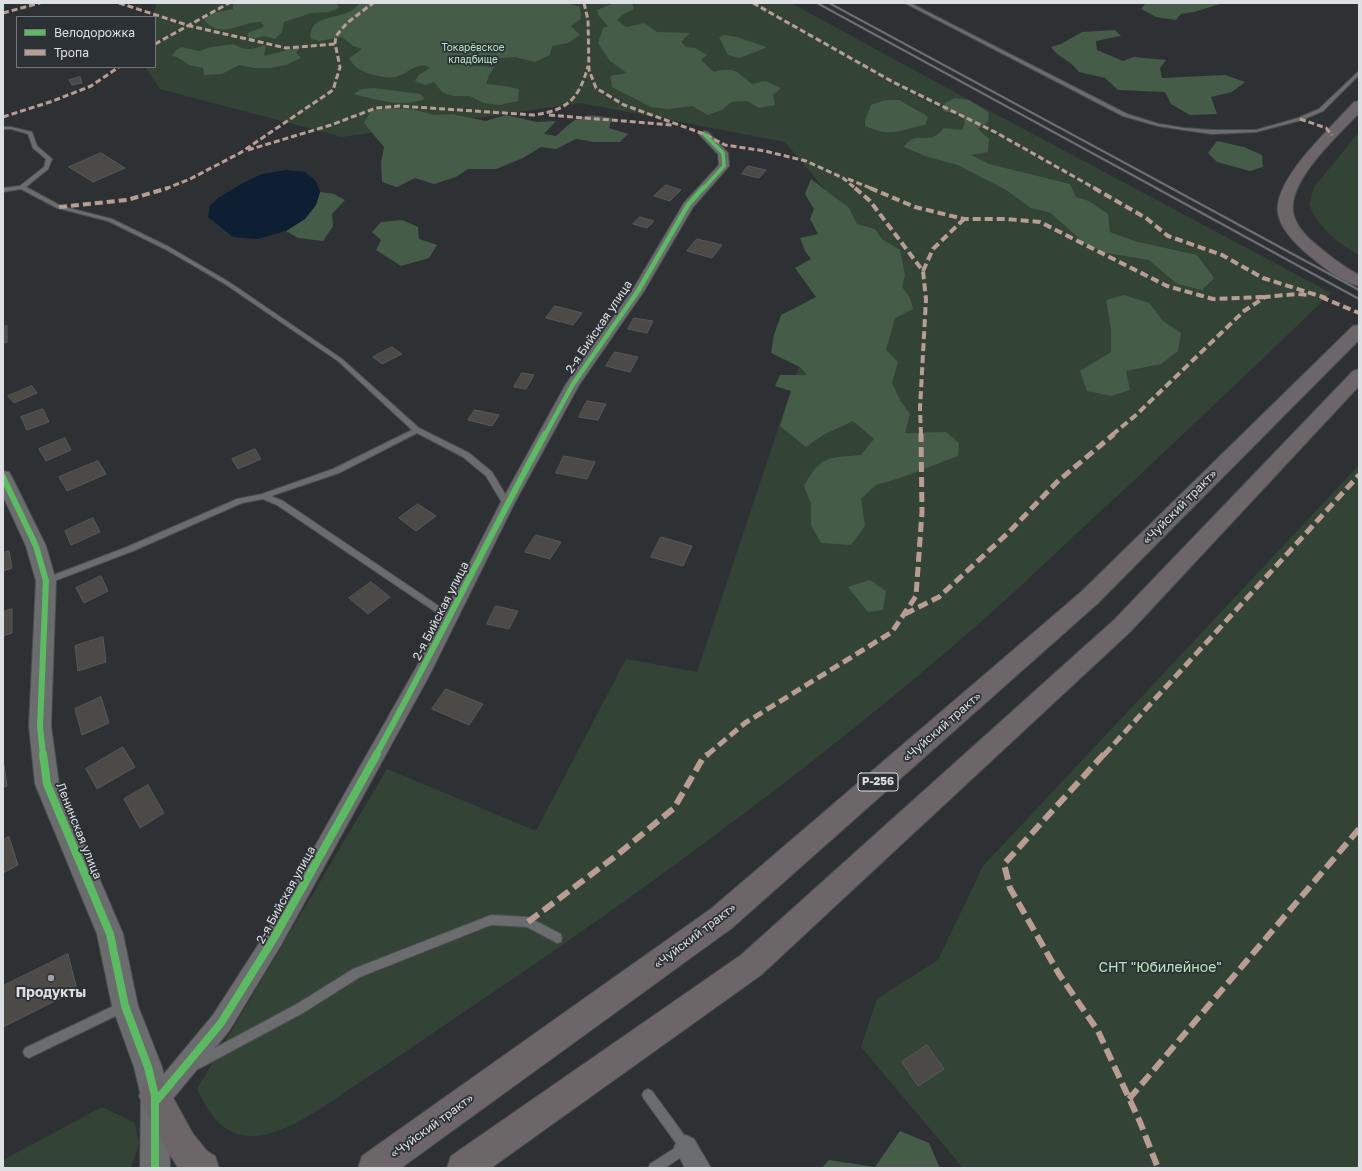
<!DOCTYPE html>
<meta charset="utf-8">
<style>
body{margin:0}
#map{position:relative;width:1362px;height:1171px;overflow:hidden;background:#2e3134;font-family:"Golos Text",sans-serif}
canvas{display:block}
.frame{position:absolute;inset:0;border:4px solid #dde0e3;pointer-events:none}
.legend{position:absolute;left:16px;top:16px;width:140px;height:52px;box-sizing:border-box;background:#2c3136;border:1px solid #73777b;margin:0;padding:5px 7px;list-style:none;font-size:12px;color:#dde0e3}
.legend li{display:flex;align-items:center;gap:8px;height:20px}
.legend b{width:20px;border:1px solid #73777b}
</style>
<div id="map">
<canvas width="1362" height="1171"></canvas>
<div class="frame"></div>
<ul class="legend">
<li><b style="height:5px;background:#5cba63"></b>Велодорожка</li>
<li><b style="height:5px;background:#b99d93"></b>Тропа</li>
</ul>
</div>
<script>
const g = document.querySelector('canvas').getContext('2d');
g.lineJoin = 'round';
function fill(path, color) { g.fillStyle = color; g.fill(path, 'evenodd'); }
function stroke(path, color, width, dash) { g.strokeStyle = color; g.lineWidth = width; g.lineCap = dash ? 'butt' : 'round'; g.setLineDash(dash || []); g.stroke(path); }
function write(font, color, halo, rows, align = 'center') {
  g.font = font + ' "Golos Text",sans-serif'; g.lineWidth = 3.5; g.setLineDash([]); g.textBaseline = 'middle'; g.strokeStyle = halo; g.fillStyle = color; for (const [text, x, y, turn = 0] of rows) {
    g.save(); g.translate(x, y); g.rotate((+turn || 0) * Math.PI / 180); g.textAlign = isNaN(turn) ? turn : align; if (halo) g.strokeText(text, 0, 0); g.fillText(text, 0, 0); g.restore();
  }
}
const green = new Path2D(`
 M157 3H791L945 87 1331 293C1247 374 1162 455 1076 534 1034 574 991 614 946 652 783 791 608 916 430 1035 406 1051 382 1068 357 1084 330 1102 287 1135 254 1136 222 1137 209 1113 197 1089L387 769 536 831 626 659 697 672 789 396 851 221 785 142 581 103 342 137 160 89 145 67H155V17H152Z
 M1359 132V255C1336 242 1320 229 1309 205L1314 187Z
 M1359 465V1168H963L861 1047 877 999 938 960 983 866Z
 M102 1107 135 1123 139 1144 131 1168H3V1160Z`);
const forest = new Path2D(`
 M233 3H337L339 8 329 12 311 13 284 22 282 32 275 39 264 36 249 40 247 33 264 27 261 22C240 21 222 41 204 20L213 13 233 9Z
 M359 3H566L580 7 581 19 571 26 580 35 568 43 552 46 550 55 535 62 515 57 472 60 471 66 495 67 489 75 486 84 505 86 519 89 518 101 500 105 484 103 469 96H454L443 93 434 82 425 85 415 81 419 75 430 68C416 60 409 74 396 77 387 79 365 74 357 68 354 66 351 61 349 58L362 49 353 46 342 37 319 41 311 39C307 10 349 23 359 3Z
 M614 3H632L634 9 622 15 617 20 626 27 644 23 657 32 690 33 681 42 686 47 695 48 707 55 701 60 714 72C734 66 738 72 752 84L765 81 781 88 773 95 775 105 759 108 747 101 731 102 722 110 708 115 692 106 667 109 651 107 612 87 610 76 627 73 610 61 598 43 603 28 608 26 598 15 597 10Z
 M1146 3H1223L1194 12 1181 14 1176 20 1156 17 1141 9Z
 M1115 30 1121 36 1096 41 1097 50 1123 61 1134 57 1166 60 1160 68 1162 78 1225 75 1245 82 1232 92 1211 97 1217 114 1190 115 1171 104 1165 92 1118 90 1105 78 1079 72C1070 59 1058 58 1051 47L1061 44 1082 32Z
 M724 35C739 36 753 43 767 47L740 58 728 55 719 37Z
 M234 44C247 52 252 49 266 45L264 56 301 47 296 53 301 58 286 65 270 68H254L239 65 222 74 204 75 203 68 189 65 177 57 172 56 176 50 182 47 199 51 212 47Z
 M374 88 421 94 425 99C403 108 377 100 354 94L361 89Z
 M955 98 969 100 989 113 988 121 978 129 989 139 988 152 971 155 989 164 1070 184 1076 197 1089 201 1108 214 1110 232 1134 241 1197 255 1214 278 1202 290 1177 284 1149 260 1107 253 1085 244 1051 213 1031 208 1006 190 958 165 928 157 904 147C916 128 929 148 944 128L962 130 965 123 963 115 943 111 945 103Z
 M885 100H900C909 107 919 110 928 117L925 125C911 127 897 134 884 132 878 131 871 128 865 126V121L871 105Z
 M388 108 412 109 434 115 451 114 486 121 506 115 537 122 556 121 544 134 556 136C578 116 581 112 612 118L609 128 628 134 620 142H594L576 139 556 149 541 147 523 158 496 169H468L456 177 434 184 415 178 397 187 382 182 381 163 384 147 364 123 371 111Z
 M1217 141 1244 147 1262 155 1263 167 1250 171 1217 162 1208 153Z
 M811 179 849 208 857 224 875 229 882 239 900 250 905 275 902 287 910 298 913 309 895 318 886 350 898 362 892 383 900 400 910 414 905 433 946 432 959 443 958 456 900 478 876 485 861 499 865 526 851 545 821 543 811 525V504L804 486C821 455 828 458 861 455L874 439 853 421 823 435 806 447 780 426 791 391 775 386 780 375H807L800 367 771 353 774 335 781 315 816 297 795 268 811 259 805 251 800 238 818 234 810 219 814 209 805 194Z
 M320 192 334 194 345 200 332 214 333 226 323 241 298 238 286 231C304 220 314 213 320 192Z
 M402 220 418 227 419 239 437 245 429 258 401 266 376 250 381 240 372 232 381 222Z
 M1124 295 1149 303 1163 321 1181 333 1178 351 1161 364 1126 371 1130 390 1111 396 1087 391 1080 371 1111 352V329L1106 300Z
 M870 580 886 591 883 610 868 612 848 587Z
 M900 1131 929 1143 940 1168H822L829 1160 875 1167Z`);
const water = new Path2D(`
 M286 170 305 172 316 181 320 192 316 205 305 219 286 231 258 239 233 237 208 217 210 206 218 198 243 183 262 174Z`);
const building = new Path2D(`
 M80 77 82 83 72 85 69 80Z
 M101 153 125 168 93 182 69 167Z
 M748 166 766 170 759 178 742 174Z
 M666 185 681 190 670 201 654 196Z
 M640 217 654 221 647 228 633 224Z
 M697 239 722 245 712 258 687 251Z
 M555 306 582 313 573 325 546 318Z
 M634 318 653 321 647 333 628 329Z
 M7 326V342L3 343V327Z
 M392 347 402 354 382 364 373 357Z
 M615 352 638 357 630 372 606 366Z
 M522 373 534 375 526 389 514 387Z
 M32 386 37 393 14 403 8 396Z
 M587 401 606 404 598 420 579 417Z
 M43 409 49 422 27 430 21 417Z
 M475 410 499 415 492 426 468 420Z
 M65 438 71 450 46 461 39 449Z
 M255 449 261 459 238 469 232 459Z
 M564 456 595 462 587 479 556 473Z
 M98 461 106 474 67 491 59 477Z
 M418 504 436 516 416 531 399 518Z
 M93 518 100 532 71 545 65 531Z
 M536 535 561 542 550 559 525 552Z
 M661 537 692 546 683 566 651 557Z
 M9 551 12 568 3 571V553Z
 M101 576 108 591 84 603 76 588Z
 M371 582 390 597 368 614 349 598Z
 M496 606 518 611 509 629 487 624Z
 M12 609V633L3 636V612Z
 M103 637 106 662 78 671 75 646Z
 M446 689 483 704 469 725 432 709Z
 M101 697 109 723 82 735 75 709Z
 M123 747 135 767 97 789 86 769Z
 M3 765H4L7 786 3 787Z
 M148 785 164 813 140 828 124 799Z
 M9 837 18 865 3 873V840Z
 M68 954 77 990 3 1027V986Z
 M927 1045 944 1069 918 1086 902 1062Z`);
const service = new Path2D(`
 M905 3H910L1127 114 1159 124 1184 128 1212 130H1256L1298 118 1319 109 1359 71V75L1323 111 1302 120 1256 132 1212 134 1184 130 1158 126 1123 116Z
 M3 127H11L32 132 37 146 52 159 48 169 26 187 61 206 112 219 169 247 229 282 342 359 419 428 469 453 492 472 511 504 510 506H504L486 476 463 457 417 433 339 473 271 496 283 501 452 615 453 617 452 619H446L277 505 263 499 242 503 133 551 49 583H43L42 581 43 579 127 547 237 499 262 494 333 469 412 430 338 361 225 284 165 249 108 221 57 208 21 189 3 192V188L20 186 44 167 46 159 33 148 28 134 11 129H3Z
 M491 915 528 917 561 934 562 938 561 942 557 943 527 927 491 925 360 977 303 1013 202 1067 198 1069 194 1067 192 1063 194 1059 295 1005 353 969Z
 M124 1001 128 1002 129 1006 128 1010 33 1056 29 1058 25 1056 23 1052 25 1048Z
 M648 1089 652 1091 690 1143 692 1147 690 1151 665 1168H648L650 1164 678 1146 644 1099 642 1095 644 1091Z`);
const minor = new Path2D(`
 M704 131 708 132 728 153 729 166 693 207 644 291 579 385 514 504 429 676 281 945 229 1031 165 1108 157 1111 149 1108 146 1100 149 1092 213 1015 267 931 417 666 500 504 566 384 632 291 684 203 719 165 718 154 699 134Z
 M686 1135 694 1139 711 1168H685L674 1147 678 1139Z`);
const tertiary = new Path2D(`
 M3 471 9 472 12 477 46 546 56 581 51 726 59 784 123 934 138 1006 162 1067 169 1096 170 1168H140L141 1096 134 1067 112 1006 97 934 35 784 29 726 36 581 26 546 3 496Z`);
const trunk = new Path2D(`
 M1359 101V113C1339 135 1284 183 1294 216 1298 229 1308 238 1319 247 1331 257 1344 267 1359 275V286C1339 281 1321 265 1305 252 1294 242 1280 228 1278 213 1273 179 1333 126 1354 102Z
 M1359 325V340L1097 604 732 928 401 1168H358L362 1156 712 908 1081 592 1353 326Z
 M1359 369V386L1131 631 761 975 491 1168H447L451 1156 741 955 1115 619 1353 371Z
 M155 1080 166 1085 193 1134 207 1151 215 1156 219 1168H179L177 1166 158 1136 139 1096 144 1085Z`);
const railFar1 = new Path2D(`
 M817 3 1158 189
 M829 3 1173 189`);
const rail = new Path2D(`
 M1156 188 1359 299
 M1171 188 1359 290`);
const quietFar3 = new Path2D(`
 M119 3 190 26 286 48 335 44
 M584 3 588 20 589 70 596 88 624 105 704 134 725 145 765 151 806 161 843 178 856 189
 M753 3 893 82 995 132 1096 189
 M3 13 40 3
 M155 44 229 3
 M549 115 672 125
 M3 117 53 101 91 86 119 67
 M1300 119 1326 128 1332 135
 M248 150 331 125 376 108 399 106 534 115C568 110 579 99 588 66
 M848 179 873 189
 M165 189 190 179 240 153 333 90 340 67 335 43 336 36 347 23 373 3`);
const quietFar2 = new Path2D(`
 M855 188 870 201 923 271 926 299 920 408 921 435
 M870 188 915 207 964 219H1007L1040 222 1167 286 1213 299 1265 297
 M1094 188 1146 218 1168 236 1222 255 1263 278 1326 298
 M59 207 127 200 168 188
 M923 271 933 249 964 219
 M1321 297 1359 313
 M1112 435 1136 415 1244 311 1265 297 1297 294 1308 295`);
const quietFar1 = new Path2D(`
 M905 614 939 597 1008 533 1057 482 1114 434
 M707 755 745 723 892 632 916 596 922 512 921 434
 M1104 755 1359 475`);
const quiet = new Path2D(`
 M1104 754 1004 864 1010 888 1059 974 1098 1031 1140 1122 1158 1168
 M528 922 617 855 674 808 703 758 708 754
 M1129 1099 1359 829`);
const cyclewayFar3 = new Path2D(`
 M703 189 724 166 723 153 704 134`);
const cyclewayFar2 = new Path2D(`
 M545 435 573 384 638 291 688 205 703 188`);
const cyclewayFar1 = new Path2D(`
 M3 477 36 546 46 581 40 726 43 755
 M376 755C435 649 487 540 545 434`);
const cycleway = new Path2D(`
 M43 754 47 784 110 934 125 1006 148 1067 155 1096V1168
 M157 1100 221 1023 274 938 377 754`);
const markers = [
 [51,978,4,"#a0a3a6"]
];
const farParknames = [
 ["Токарёвское",473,48],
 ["кладбище",473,60]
];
const shields = [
 [878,782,40]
];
const shieldNames = [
 ["Р-256",878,782]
];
const streetNames = [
 ["2-я Бийская улица",599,327,-56],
 ["«Чуйский тракт»",1180,507,-45],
 ["2-я Бийская улица",441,611,-63],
 ["«Чуйский тракт»",942,727,-41],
 ["Ленинская улица",79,831,68],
 ["2-я Бийская улица",286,895,-61],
 ["«Чуйский тракт»",695,936,-37],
 ["«Чуйский тракт»",432,1126,-36]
];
const nearParknames = [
 ["СНТ \"Юбилейное\"",1160,968]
];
const nearPoinames = [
 ["Продукты",51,993]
];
fill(green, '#334436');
fill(forest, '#445c48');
fill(water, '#0e1e33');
fill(building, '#4c4a47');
stroke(building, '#585859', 1);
stroke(service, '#4b4d50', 2);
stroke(minor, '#4b4d50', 2);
stroke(tertiary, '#4b4d50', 2);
stroke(trunk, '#4b4d50', 2);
fill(service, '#6a6c6e');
fill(minor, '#6a6c6e');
fill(tertiary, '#6a6c6e');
fill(trunk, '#6c6669');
stroke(railFar1, '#6c6e70', 2);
stroke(rail, '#6c6e70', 2.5);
stroke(quietFar3, '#b99d93', 3, [6, 3]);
stroke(quietFar2, '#b99d93', 4, [8, 4]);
stroke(quietFar1, '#b99d93', 5, [10, 5]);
stroke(quiet, '#b99d93', 6, [13, 6]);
stroke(cyclewayFar3, '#5cba63', 3.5);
stroke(cyclewayFar2, '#5cba63', 4.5);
stroke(cyclewayFar1, '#5cba63', 6);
stroke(cycleway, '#5cba63', 8);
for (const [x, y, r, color] of markers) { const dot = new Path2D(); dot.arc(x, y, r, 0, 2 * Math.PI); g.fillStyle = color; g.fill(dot); stroke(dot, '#2c3136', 1.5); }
write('10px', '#b6e8bc', '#2c3136', farParknames);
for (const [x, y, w] of shields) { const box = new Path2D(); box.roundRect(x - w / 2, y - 9, w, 18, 3); g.fillStyle = '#2c3136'; g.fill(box); stroke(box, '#dde0e3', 1); }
write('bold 11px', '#dde0e3', null, shieldNames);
write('12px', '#dde0e3', '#2c3136', streetNames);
write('14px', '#b6e8bc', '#2c3136', nearParknames);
write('bold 14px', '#dde0e3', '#2c3136', nearPoinames);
</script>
